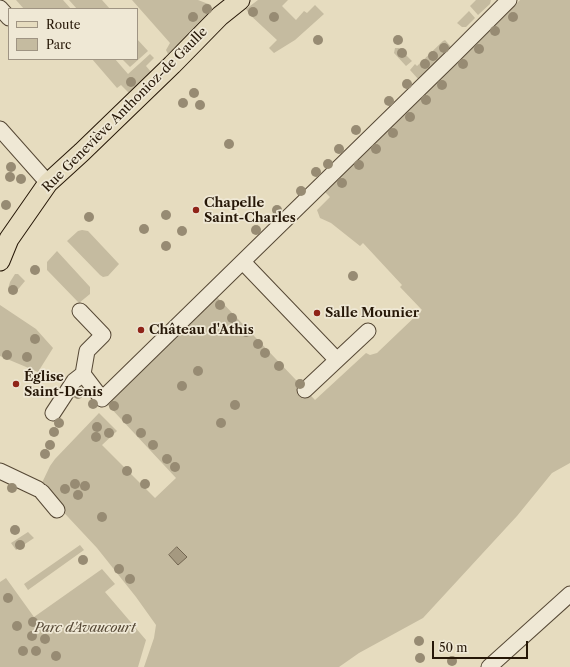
<!DOCTYPE html>
<meta charset="utf-8">
<style>
body{margin:0}
#map{position:relative;width:570px;height:667px;overflow:hidden;background:#e6dcbf;font-family:"Libre Caslon Text",serif}
canvas{display:block}
.legend{position:absolute;left:8px;top:8px;width:130px;height:52px;box-sizing:border-box;background:#efe8d5;border:1px solid #9f9483;margin:0;padding:5px 7px;list-style:none;font-size:12px;color:#261707}
.legend li{display:flex;align-items:center;gap:8px;height:20px}
.legend b{width:20px;border:1px solid #9f9483}
.scale{position:absolute;left:432px;top:641px;width:96px;height:18px;box-sizing:border-box;border:2px solid #261707;border-top:0;padding-left:5px;font-size:12px;line-height:14px;white-space:nowrap;color:#261707;-webkit-text-stroke:3px #efe8d5;paint-order:stroke}
</style>
<div id="map">
<canvas width="570" height="667"></canvas>
<ul class="legend">
<li><b style="height:5px;background:#e6dcbf"></b>Route</li>
<li><b style="height:11px;background:#c5bba0"></b>Parc</li>
</ul>
<div class="scale">50 m</div>
</div>
<script>
const g = document.querySelector('canvas').getContext('2d');
g.lineJoin = 'round';
function fill(path, color) { g.fillStyle = color; g.fill(path, 'evenodd'); }
function stroke(path, color, width, dash) { g.strokeStyle = color; g.lineWidth = width; g.lineCap = dash ? 'butt' : 'round'; g.setLineDash(dash || []); g.stroke(path); }
function write(font, color, halo, rows, align = 'center') {
  g.font = font + ' "Libre Caslon Text",serif'; g.lineWidth = 3.5; g.setLineDash([]); g.textBaseline = 'middle'; g.strokeStyle = halo; g.fillStyle = color; for (const [text, x, y, turn = 0] of rows) {
    g.save(); g.translate(x, y); g.rotate((+turn || 0) * Math.PI / 180); g.textAlign = isNaN(turn) ? turn : align; if (halo) g.strokeText(text, 0, 0); g.fillText(text, 0, 0); g.restore();
  }
}
const green = new Path2D(`
 M16 0H63L71 9H24Z
 M69 0H102L110 9H77Z
 M132 0H198L211 5 209 15 168 54 166 50 170 43Z
 M258 0H288L282 6 296 20 304 11 307 13 315 5 324 14 295 40 274 53 269 48 277 40 249 14 246 9Z
 M476 0H491L490 4 478 15 470 6Z
 M520 0H570V463L552 473 517 516 423 618 359 653 339 667H144L154 638 156 625 136 597 97 548 40 487 50 466 55 459 99 413 117 431 102 445 155 498 176 478 107 404 217 297 315 400 366 353 370 355 377 353 422 310 400 287 402 285 363 243 360 246 331 223 320 218 317 210 330 197 324 191Z
 M469 11 475 18 466 27H462L457 23Z
 M137 39 148 51 130 67 122 59H137Z
 M445 40 452 48 419 80 410 70 415 64 417 66 443 41Z
 M395 48H399L412 61 406 66 394 53Z
 M150 54 154 58 146 66 152 73 130 94 121 85 117 88 92 59H115L128 74Z
 M82 230 88 231 119 264 108 276 103 277 100 275 67 241 78 231Z
 M57 251 90 287V294L79 303 47 270V262Z
 M15 274H18L25 281 15 293 8 289 10 282Z
 M0 305 36 329 53 348 38 372 0 356Z
 M28 532 34 538 16 550 11 543Z
 M80 545 84 550 28 590 24 584Z
 M102 569 115 584 105 592 146 640 138 667H0V582L6 578 34 617Z`);
const water = new Path2D(`
 M177 547 187 557 178 565 169 555Z`);
const minor = new Path2D(`
 M0 8 9 18
 M0 129 48 183
 M243 262 337 360 368 331
 M80 311 103 335 87 351 83 374 102 399 455 54 509 0
 M305 390 337 360
 M53 413 74 381 83 374
 M0 471 38 489
 M42 492 57 510
 M489 667 570 594`);
const major = new Path2D(`
 M0 261 9 239 48 183 82 152 172 65 220 16 240 0`);
const trees = [
 [207,9],
 [253,12],
 [193,17],
 [274,17],
 [513,17],
 [495,31],
 [318,40],
 [398,40],
 [444,48],
 [479,49],
 [402,53],
 [433,56],
 [425,64],
 [463,64],
 [131,82],
 [407,84],
 [442,85],
 [194,93],
 [426,100],
 [389,101],
 [183,103],
 [200,105],
 [410,117],
 [356,130],
 [393,133],
 [229,144],
 [339,149],
 [376,149],
 [328,164],
 [359,165],
 [11,167],
 [316,172],
 [10,177],
 [21,179],
 [342,183],
 [301,191],
 [6,205],
 [277,210],
 [166,215],
 [89,217],
 [144,229],
 [256,230],
 [182,231],
 [166,246],
 [35,270],
 [353,276],
 [13,290],
 [220,305],
 [232,318],
 [246,332],
 [35,339],
 [258,344],
 [265,353],
 [7,355],
 [27,357],
 [279,366],
 [198,371],
 [300,384],
 [182,386],
 [78,394],
 [93,404],
 [235,405],
 [114,406],
 [127,419],
 [59,423],
 [221,423],
 [97,427],
 [54,432],
 [109,433],
 [141,433],
 [96,437],
 [50,445],
 [153,445],
 [45,454],
 [167,459],
 [175,467],
 [127,471],
 [75,484],
 [145,484],
 [85,486],
 [12,488],
 [65,489],
 [78,495],
 [102,517],
 [15,530],
 [20,545],
 [83,560],
 [119,569],
 [130,579],
 [8,598],
 [33,622],
 [17,626],
 [32,636],
 [45,639],
 [419,641],
 [23,651],
 [36,651],
 [56,656],
 [420,658],
 [452,661]
];
const markers = [
 [196,210,4,"#8f2418"],
 [317,313,4,"#8f2418"],
 [141,330,4,"#8f2418"],
 [16,384,4,"#8f2418"]
];
const streetNames = [
 ["Rue Geneviève Anthonioz-de Gaulle",125,110,-45]
];
const poiNames = [
 ["Chapelle",204,203],
 ["Saint-Charles",204,218],
 ["Salle Mounier",325,313],
 ["Château d'Athis",149,330],
 ["Église",24,377],
 ["Saint-Denis",24,392]
];
const parkNames = [
 ["Parc d'Avaucourt",85,628]
];
fill(green, '#c5bba0');
fill(water, '#a59980');
stroke(water, '#726550', 1);
stroke(minor, '#564835', 17);
stroke(major, '#261707', 21);
stroke(minor, '#efe8d5', 15);
stroke(major, '#e6dcbf', 19);
g.fillStyle = '#978b73';
for (const [x, y] of trees) { g.beginPath(); g.arc(x, y, 5, 0, 2 * Math.PI); g.fill(); }
for (const [x, y, r, color] of markers) { const dot = new Path2D(); dot.arc(x, y, r, 0, 2 * Math.PI); g.fillStyle = color; g.fill(dot); stroke(dot, '#efe8d5', 1.5); }
write('13px', '#261707', '#efe8d5', streetNames);
write('bold 13px', '#261707', '#efe8d5', poiNames, 'left');
write('italic 13px', '#564835', '#efe8d5', parkNames);
</script>
